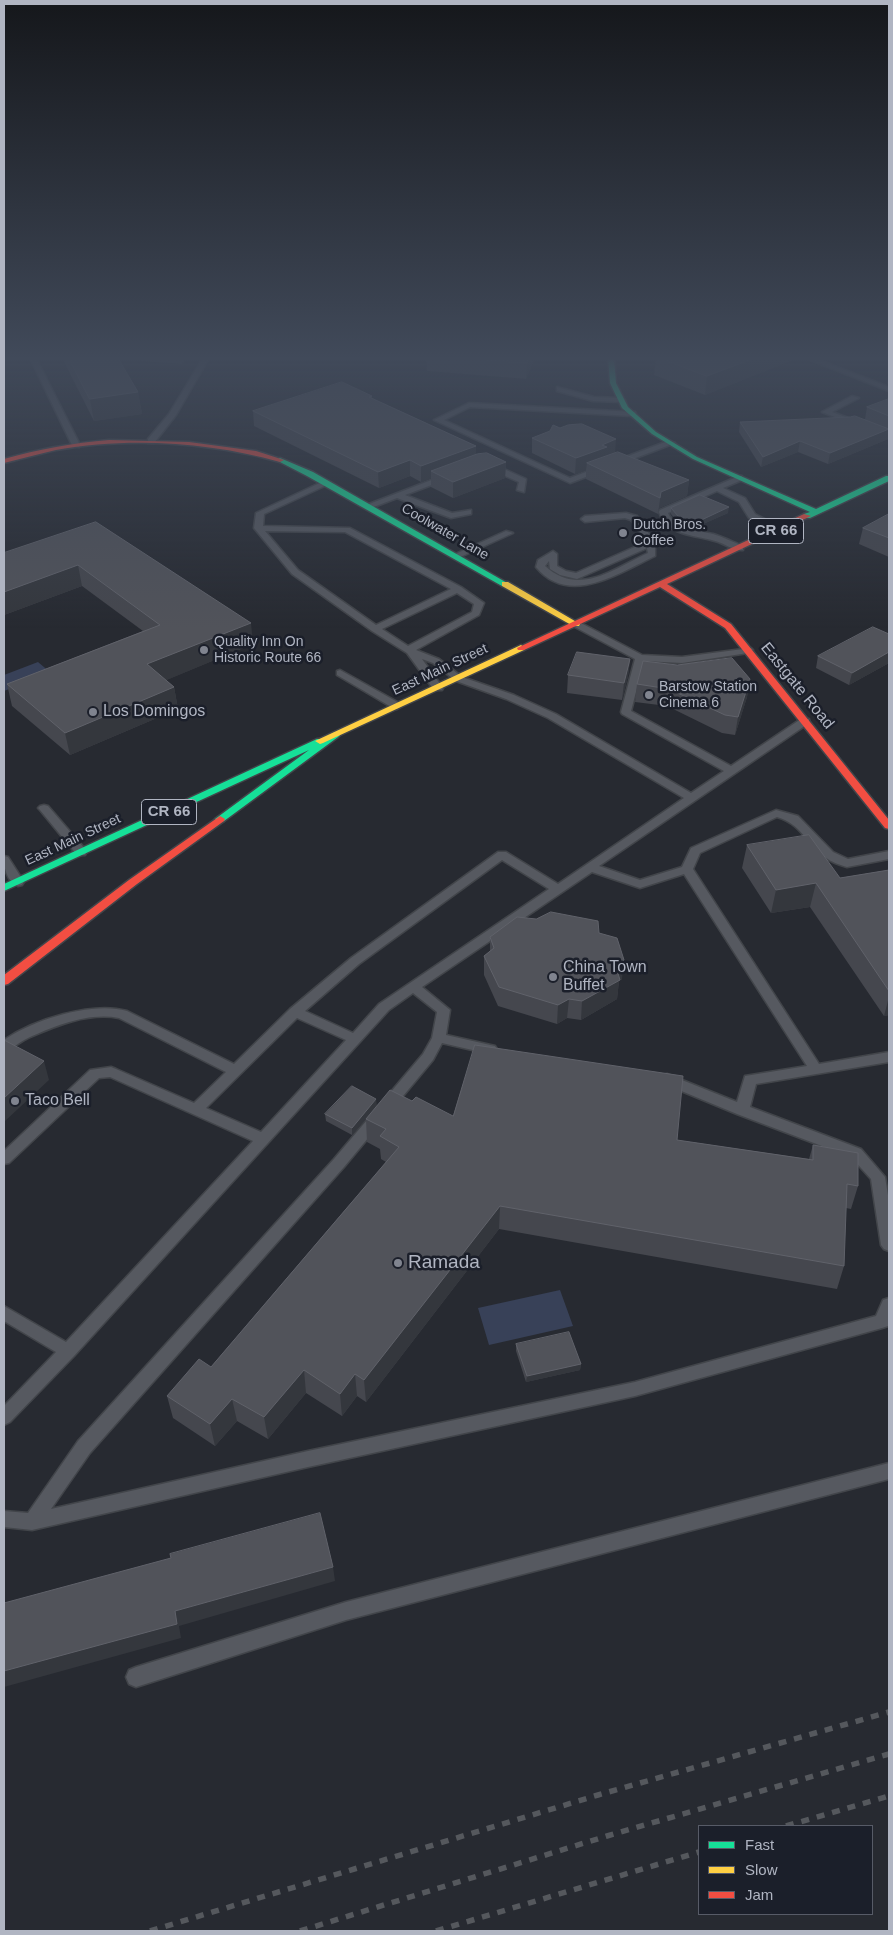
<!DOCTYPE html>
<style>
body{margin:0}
#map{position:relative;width:893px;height:1935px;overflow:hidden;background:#272a31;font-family:Arial,sans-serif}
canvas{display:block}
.frame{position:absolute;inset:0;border:5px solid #b0b5c2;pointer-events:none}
.legend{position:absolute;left:698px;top:1825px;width:175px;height:90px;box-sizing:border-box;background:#1b1f2a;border:1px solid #575b67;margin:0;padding:6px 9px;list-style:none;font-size:15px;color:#b0b5c2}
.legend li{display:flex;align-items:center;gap:10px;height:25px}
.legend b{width:25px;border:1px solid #575b67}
</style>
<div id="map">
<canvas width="893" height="1935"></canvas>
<div class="frame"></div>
<ul class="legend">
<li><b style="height:6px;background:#16e098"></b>Fast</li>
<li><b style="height:6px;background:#ffcf43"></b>Slow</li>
<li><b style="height:6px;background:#f24e42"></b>Jam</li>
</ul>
</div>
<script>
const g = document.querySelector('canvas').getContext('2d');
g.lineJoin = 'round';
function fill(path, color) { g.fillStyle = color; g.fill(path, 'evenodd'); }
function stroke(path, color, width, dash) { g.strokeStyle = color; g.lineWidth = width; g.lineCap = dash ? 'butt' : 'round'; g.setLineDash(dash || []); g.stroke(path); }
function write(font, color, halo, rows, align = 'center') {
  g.font = font + ' Arial,sans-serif'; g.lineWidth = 5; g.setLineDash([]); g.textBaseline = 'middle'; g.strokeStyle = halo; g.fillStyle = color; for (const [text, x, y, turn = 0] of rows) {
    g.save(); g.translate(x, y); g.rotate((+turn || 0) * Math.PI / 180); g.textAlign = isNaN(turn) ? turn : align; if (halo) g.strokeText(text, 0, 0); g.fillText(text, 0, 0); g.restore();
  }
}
const water = new Path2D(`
 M38 662 51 673 4 691V675Z
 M560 1290 573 1326 489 1345 478 1308Z`);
const lane = new Path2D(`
 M30 358H36L80 445 79 447 72 445Z
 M203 358H209L176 415 154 443H148V439L169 414Z
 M805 358H814L889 387V391Z
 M557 387 594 397 621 398 625 400 621 402 593 401 557 391Z
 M852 396 859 398 832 412 889 433V438L822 412Z
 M469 403 635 412 636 414 632 416 470 407 444 420 570 478 668 441 675 443 570 483 434 420Z
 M487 464H493L526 479 524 492 517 490 519 482 487 468Z
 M447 474 451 476 450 478 405 495 452 513 471 510V514L451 518 397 498 371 508 364 506Z
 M739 476H742V480L723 488 745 498 755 514 782 528V532H776L749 518 739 502 717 491 668 513C675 530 697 530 713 534 723 537 733 542 743 546V550C735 551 728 546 721 543 704 536 681 537 667 525 663 522 661 517 659 512L660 510Z
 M324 481 331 483 264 514 263 526 350 528 461 587 484 603 479 615 416 650 439 659 462 677 514 695 556 714 691 793 724 771 622 714 621 712 635 659 573 626V622H579L642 655 682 657 751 648 753 650 748 653 682 663 644 661 631 711 731 766 801 719H809V723L599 866 640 880 682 867 691 848 776 810 798 816 833 852 848 859 889 851V859L847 867C840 865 831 862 825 857 806 844 802 824 777 817L700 853 693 869 819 1064 889 1052V1062L756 1084 750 1107 861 1149 885 1177 889 1201V1251L884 1249 881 1245 871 1179 851 1157 737 1114 662 1083 660 1079 662 1075 667 1074 737 1102 745 1076 807 1066 684 874 640 888 592 872 422 987 450 1010 446 1035 495 1046 497 1049 495 1052 490 1054 442 1043 433 1060 344 1167 90 1453 51 1509 308 1451 635 1382 876 1316 883 1300 889 1298V1322L888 1326 882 1328 635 1396 308 1467 32 1530 4 1527V1511L28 1513 78 1441 334 1159 423 1054 432 1038 437 1012 413 993 389 1010 74 1356 10 1422 4 1425V1406L56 1352 4 1321V1306L66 1342 253 1141 110 1077 99 1078 9 1163 4 1164V1151L90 1070 111 1067 116 1069 194 1103 226 1072 119 1018C88 1012 55 1026 28 1038 20 1042 13 1048 4 1051V1040C33 1020 92 1001 127 1011L234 1064 290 1009 351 958 498 852H506L558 884 684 798 548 718 506 699 456 681 433 663 422 659 443 688 442 690H434L407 653 372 631 292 574 254 528 256 513ZM265 531 345 532 451 589 376 625 298 570ZM457 593 474 604 472 612 408 646 382 629ZM502 860 549 889 379 1004 353 1033 305 1011 359 964ZM297 1018 346 1040 261 1132 206 1108Z
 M626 513 637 516 655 543V556C619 573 569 607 536 567L538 560 553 551 557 554V566L566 571 576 573 646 542 631 520 625 518 585 522 581 519 585 516ZM647 548 648 553C613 569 579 597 545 566L549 561 550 569 560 575 577 579Z
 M506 531 513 533 458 558 451 556Z
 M340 670 401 704 402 706 397 709 393 708 337 675V671Z
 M44 805 48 806 85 849 87 852 85 855H77L40 810 38 808 40 806Z
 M4 856 8 857 24 882 22 885 18 886C7 882 3 866 4 856Z
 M889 1463V1479L346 1620 136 1687 129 1684 126 1677 129 1670 136 1667 346 1602Z`);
const fast = new Path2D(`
 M608 358H614L616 383 628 407 656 432 697 457 816 509 886 476H889V481L810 518H804V514L810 512 693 459 652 434 622 408 610 383Z
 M280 458 313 472 509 584 502 586 307 476 278 461 276 460Z
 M335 732 340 735 338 737 224 821 220 822 215 819 309 750 4 891V884L317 739H323Z`);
const slow = new Path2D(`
 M502 582H508L580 624 579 626H573L502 586Z
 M521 645 525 648 524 650 323 743 320 744 315 741Z`);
const jam = new Path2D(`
 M109 440 189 442 256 451 284 460 280 462C209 442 129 437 56 450 38 454 21 459 4 463V459C39 449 73 443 109 440Z
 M804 514 811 516 667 584 731 624 889 820V829L885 828 725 628 660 587 524 650H518L517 648Z
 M220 816 225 819 224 821 137 884 8 984 4 985V975L129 880Z`);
const rail = new Path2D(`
 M786 1826 889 1796
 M150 1931 598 1795 889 1712
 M300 1931 607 1836 889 1754
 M436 1931 699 1852`);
const wall = new Path2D(`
 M62 358H187L182 364 119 359 138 392 142 414 94 421Z
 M426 358H535L526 379 427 371Z
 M656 358H798L705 395 654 375Z
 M889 372V385L887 384Z
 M372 396V398L476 446V454L506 462 505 478 453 498 431 487V478L421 482 410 476 379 488 254 426 253 411Z
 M889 399V432L888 439 828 464 798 452 761 467 739 432 740 422 865 419 867 407Z
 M532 438 615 453 689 480 687 496 659 508 658 514 586 479V470L575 474 532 453Z
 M671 508 728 513 694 528 677 521 671 514Z
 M889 514V557L859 544 863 528Z
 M96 522 253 644 166 680 174 687 178 709 70 755 12 706 7 684 143 631 82 586 4 615V553Z
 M889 634V663L849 685 816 668 818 656Z
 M630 659 628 676 622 700 567 693 568 675Z
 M750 679 747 697 735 735 722 733 667 706 635 702 637 684Z
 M747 845 840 878 889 870V1015L884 1016 810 907 771 913 742 868Z
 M536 919 599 933 622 979 619 981 617 999 581 1020 567 1018 557 1024 498 1006 484 975V956L490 951V937Z
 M412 1101 453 1116 677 1140 809 1159 813 1145 858 1186 851 1209 846 1208 844 1266 837 1289 499 1229 366 1402 357 1396 342 1416 306 1393 268 1439 237 1421 215 1446 173 1418 167 1396 211 1367 386 1162 381 1159 380 1149 367 1142 366 1119Z
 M377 1106 352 1135 326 1121 325 1114Z
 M516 1344 581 1364 580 1370 526 1382 516 1351Z`);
const shadedWall = new Path2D(`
 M181 358H187L182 364Z
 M529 358H535L526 379 527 363Z
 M755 358H798L705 395 707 376Z
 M138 392 142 414 94 421 90 399Z
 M889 429 888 439 828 464 830 453Z
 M616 439 615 455 587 463 586 470 575 474 576 458 602 445Z
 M800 441 798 452 761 467 763 457Z
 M476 446V462L431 471V478L421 482V466Z
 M410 460V476L379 488 378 472Z
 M506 462 505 478 453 498V482Z
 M689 480 687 496 659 508 658 514 661 492Z
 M729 507 728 513 694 528 695 523Z
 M78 565 82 586 4 615V592Z
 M251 623 253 644 150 687 147 664Z
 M889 652V663L849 685 852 673Z
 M630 659 628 676 622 700 624 683Z
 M750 679 747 697 735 735 738 717Z
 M174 687 178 709 70 755 65 733Z
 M816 883 810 907 771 913 776 890Z
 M624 960 622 979 619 981 617 999 581 1020 582 1001 616 967Z
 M889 997V1015L884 1016Z
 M569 999 567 1018 557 1024 558 1005Z
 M44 1061 49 1080 4 1122V1098Z
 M376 1099 377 1106 352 1135V1128Z
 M500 1206 499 1229 366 1402 364 1380Z
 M581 1364 580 1370 526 1382 527 1376Z
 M304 1370 306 1393 268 1439 264 1417Z
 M355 1374 357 1396 342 1416 340 1394Z
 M232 1399 237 1421 215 1446 210 1424Z
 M333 1567 335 1581 179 1626 181 1638 4 1687V1671L175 1611Z`);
const building = new Path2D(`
 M69 358H118L138 392 90 399Z
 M466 358H529L527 363Z
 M660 358H755L707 376Z
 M342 382 372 396 369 397 476 446 421 466 410 460 378 472 253 411Z
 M889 399V416L867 407Z
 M855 416 889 429 830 453 800 441 763 457 740 422 850 417Z
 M582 424 616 439 602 445 607 447 576 458 532 438 550 431 553 425 560 428 568 425Z
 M618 452 689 480 661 492 660 498 587 463Z
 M487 453 506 462 453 482 431 471 477 454Z
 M700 495 729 507 695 523 678 516 671 508Z
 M889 514V538L863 528Z
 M96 522 251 623 147 664 174 687 65 733 7 684 160 625 78 565 4 592V553Z
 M873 627 889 634V652L852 673 818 656Z
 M577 652 630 659 624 683 568 675Z
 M732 658 750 679 738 717 725 715 669 689 637 684 643 661 677 665Z
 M809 835 840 878 889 870V991L816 883 776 890 747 845Z
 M551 912 598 921 599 933 617 938 624 960 616 967 620 980 582 1001 569 999 558 1005 499 987 484 956 494 948 490 937 517 917 536 919Z
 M4 1040 44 1061 4 1098Z
 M475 1045 683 1076 677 1140 813 1160V1145L858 1153V1186L847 1184 844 1266 500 1206 364 1380 355 1374 340 1394 304 1370 264 1417 232 1399 210 1424 167 1396 199 1359 211 1367 399 1147 380 1136 386 1129 366 1119 390 1090 412 1101 416 1097 453 1116Z
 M352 1086 376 1099 352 1128 325 1114Z
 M569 1332 581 1364 527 1376 516 1344Z
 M320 1513 333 1567 175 1611 177 1624 4 1671V1603L171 1558 170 1554Z`);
const markers = [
 [623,533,5,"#80848f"],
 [204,650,5,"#80848f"],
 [649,695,5,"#80848f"],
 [93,712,5,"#80848f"],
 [553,977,5,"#80848f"],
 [15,1101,5,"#80848f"],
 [398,1263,5,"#80848f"]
];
const farPoinames = [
 ["Dutch Bros.",633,525],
 ["Coffee",633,541],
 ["Quality Inn On",214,642],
 ["Historic Route 66",214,658],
 ["Barstow Station",659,687],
 ["Cinema 6",659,703]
];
const farStreetnames = [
 ["Coolwater Lane",445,532,30],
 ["East Main Street",440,670,-25],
 ["East Main Street",73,840,-25]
];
const shields = [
 [776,531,55],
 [169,812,55]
];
const shieldNames = [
 ["CR 66",776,531],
 ["CR 66",169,812]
];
const streetNames = [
 ["Eastgate Road",797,686,51]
];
const poiNames = [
 ["Los Domingos",103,712],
 ["China Town",563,968],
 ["Buffet",563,986],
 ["Taco Bell",25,1101]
];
const nearPoinames = [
 ["Ramada",408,1263]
];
fill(water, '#384158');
stroke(lane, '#42454a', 3);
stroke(fast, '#42454a', 3);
stroke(slow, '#42454a', 3);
stroke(jam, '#42454a', 3);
fill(lane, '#565960');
fill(fast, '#16e098');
fill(slow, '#ffcf43');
fill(jam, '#f24e42');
stroke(rail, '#55585d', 5.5, [8, 8]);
fill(wall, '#45474e');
fill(shadedWall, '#34373d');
fill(building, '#51535a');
stroke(building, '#60626a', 1);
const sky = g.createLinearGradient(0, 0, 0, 629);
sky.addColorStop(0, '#15171b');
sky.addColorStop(0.57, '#414a5a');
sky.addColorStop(1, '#414a5a00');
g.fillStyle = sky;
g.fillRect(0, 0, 893, 629);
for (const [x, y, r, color] of markers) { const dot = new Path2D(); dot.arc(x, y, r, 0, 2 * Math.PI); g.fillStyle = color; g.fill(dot); stroke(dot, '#1b1f2a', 2); }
write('14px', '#b0b5c2', '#1b1f2a', farPoinames, 'left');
write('14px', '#b0b5c2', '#1b1f2a', farStreetnames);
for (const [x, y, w] of shields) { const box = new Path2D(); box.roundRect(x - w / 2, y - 12.5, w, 25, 4); g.fillStyle = '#1b1f2a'; g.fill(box); stroke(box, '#b0b5c2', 1); }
write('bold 15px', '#b0b5c2', null, shieldNames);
write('16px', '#b0b5c2', '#1b1f2a', streetNames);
write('16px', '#b0b5c2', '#1b1f2a', poiNames, 'left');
write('19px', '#b0b5c2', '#1b1f2a', nearPoinames, 'left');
</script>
